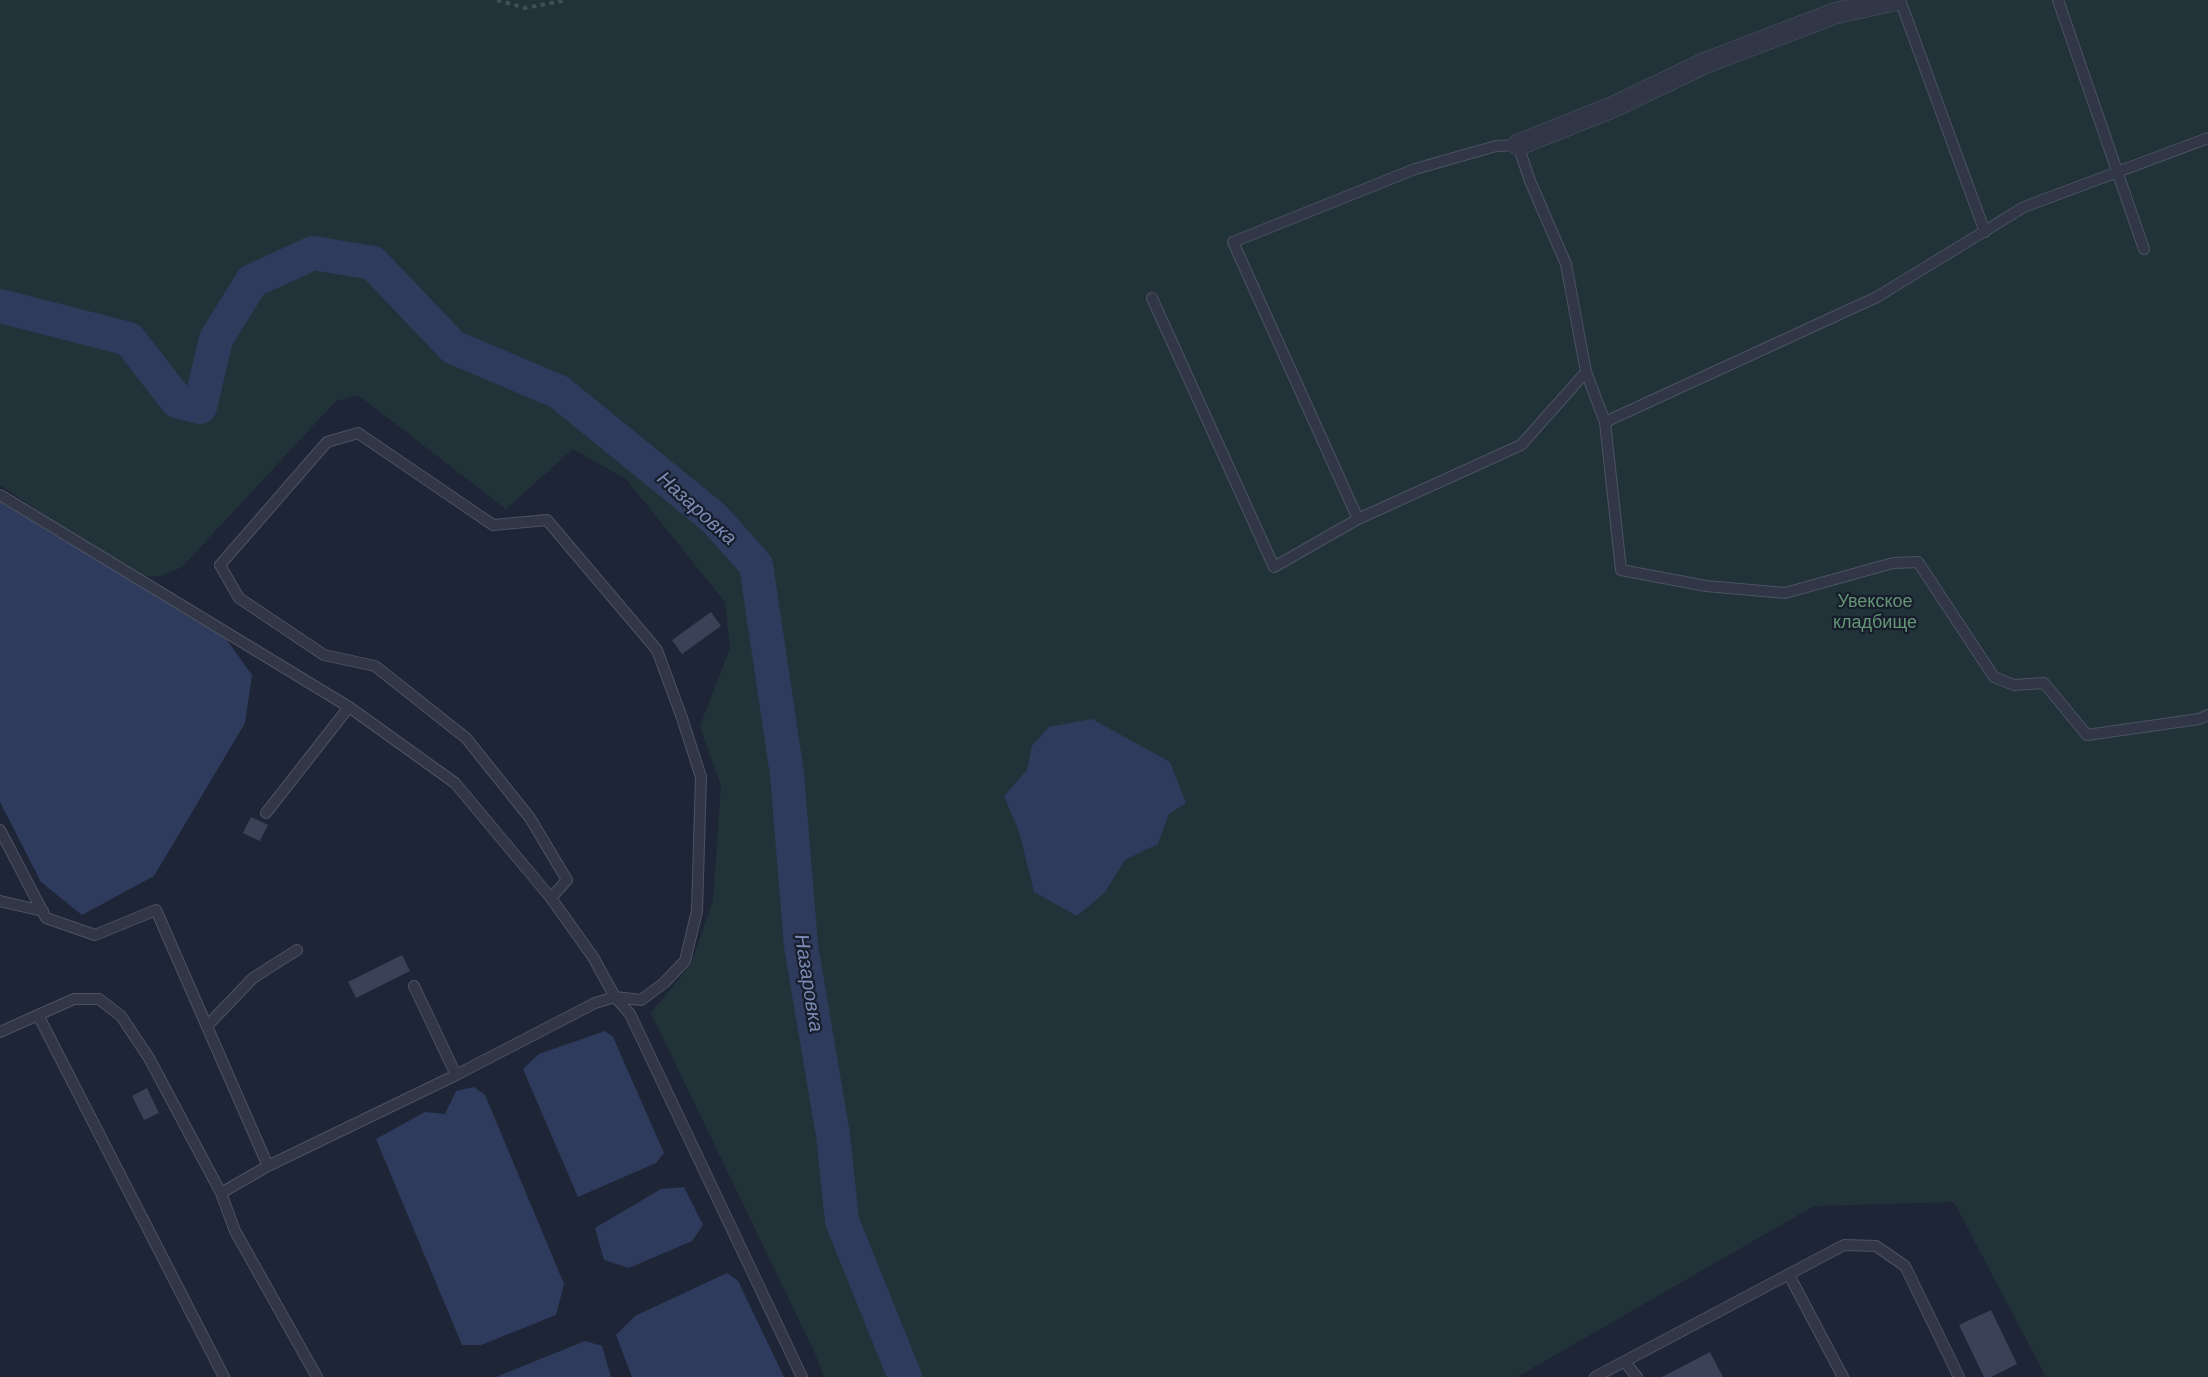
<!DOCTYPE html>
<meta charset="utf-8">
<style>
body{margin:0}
canvas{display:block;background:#1e2536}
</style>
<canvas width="2208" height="1377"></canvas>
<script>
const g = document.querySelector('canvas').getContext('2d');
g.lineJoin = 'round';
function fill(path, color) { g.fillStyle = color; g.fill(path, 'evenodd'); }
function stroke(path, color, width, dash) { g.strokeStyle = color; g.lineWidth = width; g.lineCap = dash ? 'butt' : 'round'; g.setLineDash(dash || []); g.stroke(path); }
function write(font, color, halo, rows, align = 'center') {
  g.font = font + ' Barlow,sans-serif'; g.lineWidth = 4.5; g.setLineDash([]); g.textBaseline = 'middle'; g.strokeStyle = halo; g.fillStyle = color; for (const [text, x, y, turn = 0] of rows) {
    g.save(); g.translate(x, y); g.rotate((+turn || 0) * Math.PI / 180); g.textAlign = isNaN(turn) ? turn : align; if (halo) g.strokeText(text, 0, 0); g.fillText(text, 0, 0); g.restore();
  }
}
const green = new Path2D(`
 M0 0H2208V1377H2046L1954 1202 1814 1206 1517 1377H824L814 1351 651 1013 691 964 713 901 721 786 700 726 730 648 725 602 626 479 573 449 506 509 358 395 336 401 182 567 161 576 137 577 0 485ZM1027 770 1169 814 1158 844 1125 860 1105 892 1034 891 1019 832 1004 796Z`);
const water = new Path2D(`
 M0 501 224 636 252 675 245 723 154 876 82 915 41 882 0 802Z
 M1092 719 1170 762 1186 803 1169 814 1158 844 1125 860 1105 892 1077 916 1034 892 1019 832 1004 796 1027 770 1032 746 1049 727Z
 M605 1031 613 1037 664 1153 656 1163 578 1197 523 1069 539 1054Z
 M474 1087 485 1095 564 1284 556 1315 481 1345H462L376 1139 425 1112 445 1114 456 1091Z
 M684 1187 703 1225 692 1241 629 1268 604 1260 595 1228 661 1189Z
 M727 1273 738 1281 784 1377H632L616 1335 635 1316Z
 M585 1341 602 1346 611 1377H496Z`);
const river = new Path2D(`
 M0 306 129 339 177 401 200 407 216 339 252 281 313 253 373 263 453 347 559 392 714 518 756 565 787 774 801 946 833 1135 842 1221 905 1377`);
const building = new Path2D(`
 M711 612 721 626 682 654 672 640Z
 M251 817 268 825 260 841 243 833Z
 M402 955 410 971 356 998 348 982Z
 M147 1088 159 1113 144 1120 132 1096Z
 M1991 1310 2017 1364 1991 1377H1984L1959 1325Z
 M1710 1352 1723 1377H1662Z`);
const path = new Path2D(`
 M497 0 525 8 567 0`);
const lane = new Path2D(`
 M1900 0 1985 232
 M2058 0 2144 249
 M1152 298 1274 567 1358 519 1521 445 1586 372
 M1605 422 1877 297 2024 207 2208 138
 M0 495 349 707 455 783 551 898 593 957 615 997 630 1014 802 1377
 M1358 519 1233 242 1415 169 1496 146 1518 145 1530 181 1566 264 1586 372 1605 422 1621 570 1706 586 1785 593 1893 563 1918 562 1994 677 2014 685 2044 683 2087 735 2199 719 2208 715
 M266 813 349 707
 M0 830 46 918 95 935 156 910 268 1166
 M0 901 43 911
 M414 986 456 1075
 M207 1026 253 978 297 950
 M0 1032 38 1015
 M221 1193 268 1166 456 1075 595 1003 615 997 641 1000 664 983 685 961 697 911 701 777 682 718 657 650 547 520 493 525 358 433 327 442 220 565 239 598 324 655 375 666 466 738 530 818 567 880 551 898
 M1789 1275 1843 1377
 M1625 1362 1637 1377
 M224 1377 38 1015 74 999H99L121 1016 149 1058 221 1193 235 1231 317 1377
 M1595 1377 1844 1245 1876 1246 1905 1266 1959 1377`);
const street = new Path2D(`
 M1518 145 1613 107 1705 63 1836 13 1895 0`);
const parkNames = [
 ["Увекское",1875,601],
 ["кладбище",1875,622]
];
const waterNames = [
 ["Назаровка",697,508,42],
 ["Назаровка",809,983,81]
];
fill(green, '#213339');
fill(water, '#2f3b5d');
stroke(river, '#2f3b5d', 34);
fill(building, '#3a4257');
stroke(lane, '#4c5262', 12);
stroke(street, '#4c5262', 22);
stroke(path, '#3e4f55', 4, [4.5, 4.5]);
stroke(lane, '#323747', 10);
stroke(street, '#323747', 21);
write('18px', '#639576', '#171d2b', parkNames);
write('italic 20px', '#7a8ab2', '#171d2b', waterNames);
</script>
